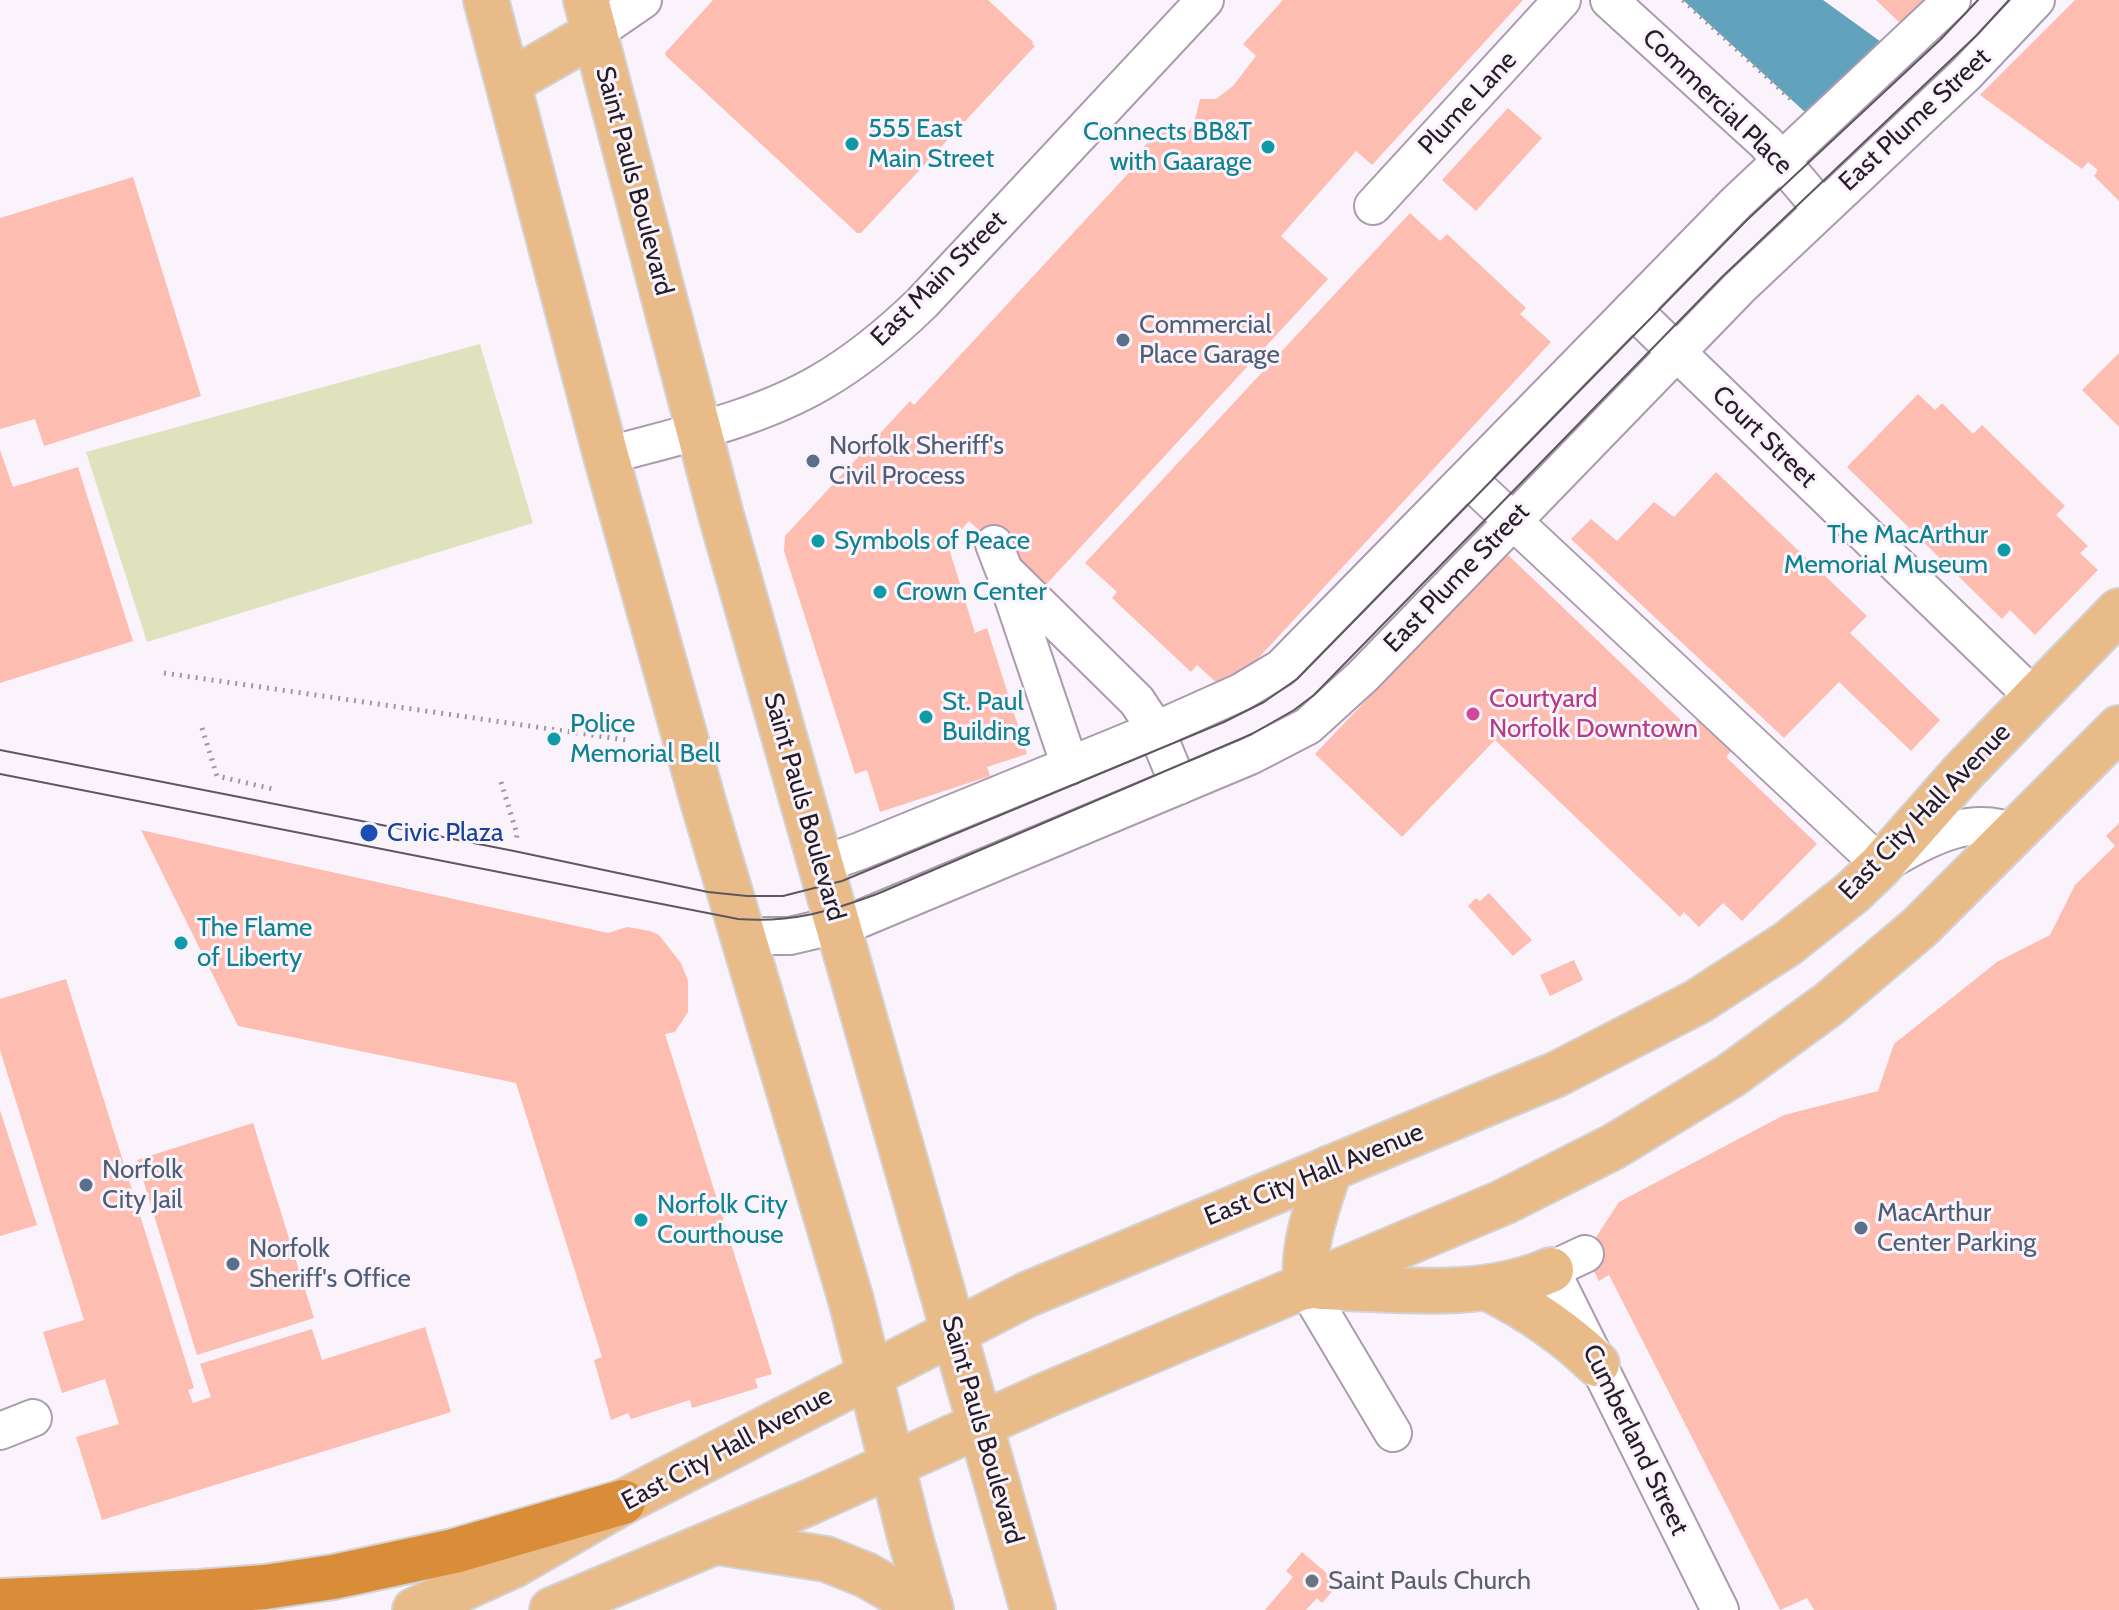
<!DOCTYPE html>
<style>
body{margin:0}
canvas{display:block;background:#faf3fc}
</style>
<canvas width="2119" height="1610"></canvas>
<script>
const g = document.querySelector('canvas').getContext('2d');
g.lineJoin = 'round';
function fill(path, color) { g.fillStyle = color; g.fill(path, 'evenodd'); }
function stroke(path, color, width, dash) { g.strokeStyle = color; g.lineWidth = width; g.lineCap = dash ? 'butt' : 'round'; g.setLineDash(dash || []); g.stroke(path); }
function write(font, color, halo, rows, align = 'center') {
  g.font = font + ' Cabin,sans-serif'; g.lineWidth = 6; g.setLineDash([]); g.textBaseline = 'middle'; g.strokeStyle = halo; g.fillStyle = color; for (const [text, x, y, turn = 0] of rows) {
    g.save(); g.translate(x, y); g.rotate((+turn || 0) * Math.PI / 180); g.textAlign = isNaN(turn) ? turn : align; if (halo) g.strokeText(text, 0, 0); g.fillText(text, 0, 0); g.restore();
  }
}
const green = new Path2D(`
 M480 344 533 523 147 642 86 452Z`);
const water = new Path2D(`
 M1683 0H1823L1888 47 1806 113Z`);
const building = new Path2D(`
 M713 0H988L1033 42 1032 44 1035 46 861 233H857L666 56 665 53Z
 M1283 0H1523L1372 165 1356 151 1281 236 1328 279 1042 589 969 521 948 545 975 633 987 628 1027 754 987 767 990 776 880 812 867 770 855 774 784 551 785 536 910 401 914 405 1136 165 1131 161 1163 126 1180 143 1194 123 1200 99H1216L1233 86 1256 56 1243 44Z
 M1876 0H1927L1901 24Z
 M2075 0H2119V201L2094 176 2098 170 2088 162 2082 169 1980 95Z
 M1508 108 1542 138 1476 211 1442 180Z
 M133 177 201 396 44 446 35 419 0 429V218Z
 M1410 213 1440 241 1447 234 1526 308 1520 314 1551 342 1227 692 1197 665 1191 672 1112 598 1117 592 1085 563Z
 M2119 353V427L2082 390Z
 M1918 394 1935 410 1942 403 1973 434 1982 425 2065 506 2056 515 2088 546 2080 553 2098 570 2035 635 2010 610 2002 619 1847 467Z
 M0 450 13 487 78 467 133 641 0 683Z
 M1716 472 1867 616 1850 633 1940 720 1911 751 1839 682 1784 738 1571 539 1591 519 1617 541 1654 502 1674 517Z
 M1506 553 1689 728 1699 718 1732 750 1726 757 1817 844 1742 921 1723 903 1699 927 1684 912 1680 917 1495 740 1402 837 1315 754Z
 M2119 823V1610H1814L1807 1598 1780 1610 1609 1275 1599 1281 1585 1254 1619 1202 1784 1115 1878 1091 1894 1044 1997 962 2050 935 2075 885 2115 846 2106 836Z
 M141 830 608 933 627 927 650 931 659 935 681 963 688 981V1012L675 1032 665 1034 772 1374 755 1379 758 1388 692 1408 690 1400 631 1419 628 1413 611 1420 594 1360 602 1357 516 1083 238 1026Z
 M1489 893 1532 940 1513 956 1468 906 1476 898 1480 901Z
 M1574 960 1583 980 1550 996 1540 975Z
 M66 979 194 1388 188 1390 193 1403 211 1397 200 1364 312 1329 322 1360 425 1327 451 1412 102 1520 76 1437 119 1424 105 1379 62 1393 43 1332 84 1320 0 1050V999Z
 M0 1110 37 1225 0 1236Z
 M253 1123 314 1318 197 1355 137 1160Z
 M1302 1552 1339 1584 1322 1603 1317 1598 1306 1610H1265L1293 1577 1286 1571Z`);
const path = new Path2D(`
 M1683 0 1793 101
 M164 673 626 740
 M202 728 217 776 277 790
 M501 782 517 834 516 843`);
const minor = new Path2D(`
 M1609 0 1766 143 1821 208
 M595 33 643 0
 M1373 206 1562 0
 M1632 309 2035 698
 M606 456C678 436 756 420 821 382 859 360 891 333 922 303L1205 0
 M1467 478 1881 865C1923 842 1967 812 2016 833
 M994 544 1004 570 1137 701 1156 730 1179 786
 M1006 577 1070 766
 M821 865 860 851 1156 730 1241 692 1281 668 1736 203 1952 0
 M742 936H790L858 920 1250 756 1308 726 1363 676 1739 288 1966 74 2036 0
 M1585 1254 1551 1270 1720 1610
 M1306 1287 1393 1433
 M0 1431 33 1418`);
const major = new Path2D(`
 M486 0 606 456 704 805 851 1300 910 1537 931 1610
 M586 0 721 515 1033 1610
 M508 83 595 33
 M1306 1287C1302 1245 1317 1207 1330 1168
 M1320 1287C1397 1289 1479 1301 1551 1270
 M1488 1288C1530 1309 1564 1332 1597 1364
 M717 1542 826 1559 866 1575 927 1610
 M415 1610 514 1565 623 1502 1026 1295 1557 1074 1697 1002 1787 944 1853 892 1881 865 1963 772 2119 611
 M552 1610 810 1502 1046 1395 1504 1202 1613 1147 1730 1076 1829 1004 1920 927 2119 728`);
const highway = new Path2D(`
 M0 1601 199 1592 265 1587 333 1577 454 1551 623 1502`);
const tram = new Path2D(`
 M0 750 514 851 708 892 747 896H783L842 881 1224 722 1264 702 1297 679 1747 220 1940 40 1978 0
 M0 774 738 919C791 923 828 912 877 894L1252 734 1294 710 1314 695 1722 277 1977 35 2009 0`);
const markers = [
 [852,144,8,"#0f9aa8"],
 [1268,147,8,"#0f9aa8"],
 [1123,340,8,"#5c6f8a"],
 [813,461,8,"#5c6f8a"],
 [818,541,8,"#0f9aa8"],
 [2004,550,8,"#0f9aa8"],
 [880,592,8,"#0f9aa8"],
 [1473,714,8,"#d1479c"],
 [926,717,8,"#0f9aa8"],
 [554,739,8,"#0f9aa8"],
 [369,833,10,"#1a4fb4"],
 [181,943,8,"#0f9aa8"],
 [86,1185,8,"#5c6f8a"],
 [641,1220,8,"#0f9aa8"],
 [1861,1228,8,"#5c6f8a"],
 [233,1264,8,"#5c6f8a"],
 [1312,1581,8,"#6b7280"]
];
const streetNames = [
 ["Commercial Place",1717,102,44],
 ["Plume Lane",1468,103,-47],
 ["East Plume Street",1915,120,-43],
 ["Saint Pauls Boulevard",634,181,75],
 ["East Main Street",939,279,-45],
 ["Court Street",1764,437,44],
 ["East Plume Street",1457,578,-46],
 ["Saint Pauls Boulevard",804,807,74],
 ["East City Hall Avenue",1925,812,-46],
 ["East City Hall Avenue",1314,1175,-22],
 ["Saint Pauls Boulevard",982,1430,74],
 ["Cumberland Street",1635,1440,64],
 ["East City Hall Avenue",727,1449,-28]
];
const cultureNames = [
 ["555 East",868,129],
 ["Main Street",868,159],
 ["Connects BB&T",1252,132,"right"],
 ["with Gaarage",1252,162,"right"],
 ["The MacArthur",1988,535,"right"],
 ["Memorial Museum",1988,565,"right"],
 ["Symbols of Peace",834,541],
 ["Crown Center",896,592],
 ["St. Paul",942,702],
 ["Building",942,732],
 ["Police",570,724],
 ["Memorial Bell",570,754],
 ["The Flame",197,928],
 ["of Liberty",197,958],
 ["Norfolk City",657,1205],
 ["Courthouse",657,1235]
];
const serviceNames = [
 ["Commercial",1139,325],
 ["Place Garage",1139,355],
 ["Norfolk Sheriff's",829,446],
 ["Civil Process",829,476],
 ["Norfolk",102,1170],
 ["City Jail",102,1200],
 ["MacArthur",1877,1213],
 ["Center Parking",1877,1243],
 ["Norfolk",249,1249],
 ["Sheriff's Office",249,1279]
];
const hotelNames = [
 ["Courtyard",1489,699],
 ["Norfolk Downtown",1489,729]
];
const transitNames = [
 ["Civic Plaza",387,833]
];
const worshipNames = [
 ["Saint Pauls Church",1328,1581]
];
fill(green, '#dee3be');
fill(water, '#61a3bc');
fill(building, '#fdbdb0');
stroke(minor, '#ac9bb0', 40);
stroke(major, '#d3d2d4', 48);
stroke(highway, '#d3d2d4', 48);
stroke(path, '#9e97a0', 5, [2, 6]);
stroke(minor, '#fff', 36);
stroke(major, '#e8bb88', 44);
stroke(highway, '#d98d38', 44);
stroke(tram, '#5e5760', 2);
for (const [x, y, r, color] of markers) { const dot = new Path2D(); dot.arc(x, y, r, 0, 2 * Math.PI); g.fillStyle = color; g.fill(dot); stroke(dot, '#faf3fc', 3); }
write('26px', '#241d26', '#faf3fc', streetNames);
write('26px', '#0d838f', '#faf3fc', cultureNames, 'left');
write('26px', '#4e5e75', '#faf3fc', serviceNames, 'left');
write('26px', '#b23c85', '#faf3fc', hotelNames, 'left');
write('26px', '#164399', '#faf3fc', transitNames, 'left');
write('26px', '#5b616d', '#faf3fc', worshipNames, 'left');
</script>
